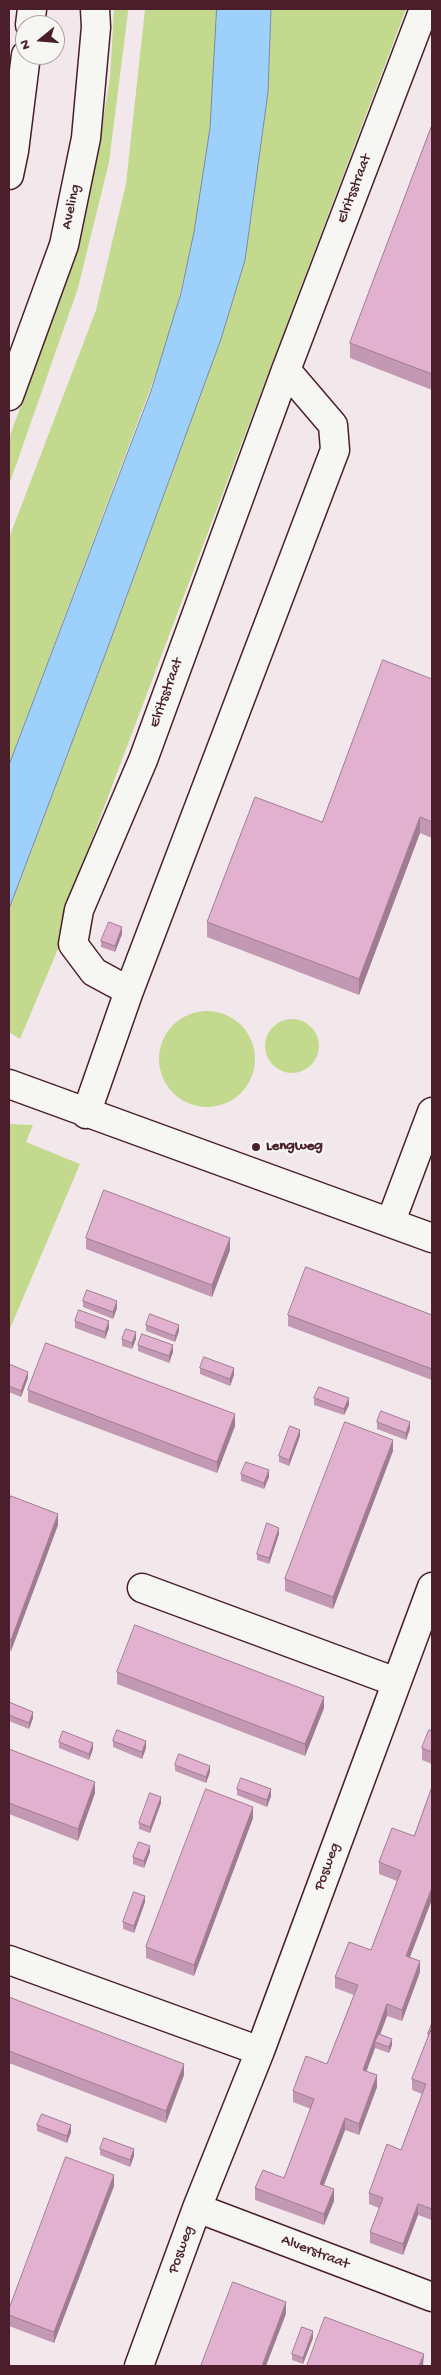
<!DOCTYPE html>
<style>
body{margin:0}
#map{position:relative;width:441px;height:2375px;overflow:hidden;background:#f2e8eb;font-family:"Gochi Hand",sans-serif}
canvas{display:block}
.frame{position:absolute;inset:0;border:10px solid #4a1f2b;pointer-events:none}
.north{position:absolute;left:15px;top:15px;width:50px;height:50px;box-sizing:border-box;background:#f6f6f2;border:1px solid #b1a0a2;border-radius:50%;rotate:253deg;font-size:14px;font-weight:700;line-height:20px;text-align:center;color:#4a1f2b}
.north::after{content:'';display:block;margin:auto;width:18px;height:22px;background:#4a1f2b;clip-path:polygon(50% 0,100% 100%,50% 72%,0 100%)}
</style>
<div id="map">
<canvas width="441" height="2375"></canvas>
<div class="frame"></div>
<div class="north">N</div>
</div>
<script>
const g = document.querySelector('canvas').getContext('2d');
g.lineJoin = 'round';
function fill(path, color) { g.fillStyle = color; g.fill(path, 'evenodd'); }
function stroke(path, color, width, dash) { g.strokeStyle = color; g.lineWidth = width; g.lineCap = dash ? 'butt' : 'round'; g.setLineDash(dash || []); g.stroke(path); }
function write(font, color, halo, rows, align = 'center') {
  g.font = font + ' "Gochi Hand",sans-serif'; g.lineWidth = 4.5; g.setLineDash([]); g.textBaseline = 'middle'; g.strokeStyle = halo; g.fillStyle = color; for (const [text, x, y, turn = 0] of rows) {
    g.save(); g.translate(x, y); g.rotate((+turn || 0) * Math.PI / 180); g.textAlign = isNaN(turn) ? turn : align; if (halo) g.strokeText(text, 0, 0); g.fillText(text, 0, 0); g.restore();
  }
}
const green = new Path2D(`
 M114 9H128V12L109 162 78 288 9 485V438L68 278 97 158 110 78Z
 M145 9H217C215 48 214 88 210 127 203 204 185 281 163 355L9 765V538L96 310 126 184Z
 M271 9H406L64 913 58 938 60 944 20 1039 9 1032V909L108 647 221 339 245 260 268 92Z
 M159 1059a48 48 0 1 1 96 0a48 48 0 1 1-96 0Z
 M265 1046a27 27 0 1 1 54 0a27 27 0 1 1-54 0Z
 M9 1124 33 1125 26 1142 80 1164 9 1331Z`);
const water = new Path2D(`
 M217 9H271L268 92 245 260 221 339 108 647 9 909V765L151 391 181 293 194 232 210 128Z`);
const street = new Path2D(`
 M129 991 335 450 333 425 286 370
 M9 1084 432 1238
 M86 1114 129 991 94 972 73 944 79 910 143 760 286 370 424 9
 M391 1221 432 1112
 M142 1588 396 1682
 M9 1960 260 2051
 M197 2208 432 2297
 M139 2366 197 2208 260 2051 432 1587`);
const secondary = new Path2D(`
 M30 25 32 9
 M9 175 14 151 26 55
 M9 396 64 245 86 138 96 27 95 9`);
const wall = new Path2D(`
 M432 125V390L350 358V343Z
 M432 679V838L420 833 359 995 207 937V922L322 822Z
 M122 934 115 952 101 947V941Z
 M86 1238 230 1250 212 1297 86 1249Z
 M83 1301 117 1308 113 1319 83 1307Z
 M288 1315H432V1380L288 1326Z
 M75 1321 109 1328 105 1339 75 1328Z
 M146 1325 179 1331 175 1342 146 1331Z
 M122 1339H136L132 1349 122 1346Z
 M138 1345 173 1352 169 1363 138 1351Z
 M9 1364 28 1378 21 1397 9 1392Z
 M200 1368 234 1375 230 1386 200 1374Z
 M28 1390 235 1426 217 1473 28 1402Z
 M314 1398 349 1405 344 1415 314 1405Z
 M377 1422 410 1429 406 1440 377 1429Z
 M300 1436 289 1466 279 1462V1456Z
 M393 1451 333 1609 285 1591V1579Z
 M241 1474 269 1477 264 1489 241 1481Z
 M9 1502 58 1525 11 1651 9 1650Z
 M279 1534 269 1564 257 1560V1554Z
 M117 1672 324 1708 305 1756 117 1684Z
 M9 1702 33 1718 29 1729 9 1721Z
 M432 1731V1764L422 1760V1748Z
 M113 1741 146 1748 142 1759 113 1747Z
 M59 1742 93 1749 89 1760 59 1748Z
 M9 1749 95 1793 78 1841 9 1814Z
 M175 1765 210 1772 206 1783 175 1771Z
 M432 1787V1902H431L410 1957 420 1972 402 2021 387 2016 380 2034 392 2045 389 2053 375 2048 366 2071 377 2087 359 2135 345 2130 324 2185 334 2201 324 2225 255 2200V2188L284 2178 311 2109 293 2102V2091L327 2064 354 1995 335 1988V1977L371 1950 397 1881 379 1874V1862L414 1836Z
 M237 1789 271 1796 267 1807 237 1795Z
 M161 1803 150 1833 139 1829V1823Z
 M253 1818 194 1976 146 1958V1947Z
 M150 1852 144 1868 133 1864V1857Z
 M145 1902 134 1933 123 1929V1922Z
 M9 1997 184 2075 166 2123 9 2063Z
 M432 2023V2220L418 2215 403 2255 370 2243V2232L379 2208 369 2204V2193L401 2150 422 2094 412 2090V2079L428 2038V2034Z
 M37 2125 71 2132 67 2143 37 2131Z
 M100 2149 134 2156 130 2167 100 2155Z
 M114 2186 54 2343 9 2326V2309Z
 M313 2338 303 2364 292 2360V2354Z`);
const shadedWall = new Path2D(`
 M420 817V833L359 995V979Z
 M122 927V934L115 952V946Z
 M230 1238V1250L212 1297V1285Z
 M117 1301V1308L113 1319V1312Z
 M109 1321V1328L105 1339V1332Z
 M179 1325V1331L175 1342V1336Z
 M136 1332V1339L132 1349V1343Z
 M173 1345V1352L169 1363V1356Z
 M234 1368V1375L230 1386V1379Z
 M28 1372V1378L21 1397V1391Z
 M349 1398V1405L344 1415V1409Z
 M235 1414V1426L217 1473V1462Z
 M410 1422V1429L406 1440V1433Z
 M300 1430V1436L289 1466V1460Z
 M393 1440V1451L333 1609V1597Z
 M269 1470V1477L264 1489V1483Z
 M58 1514V1525L11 1651V1640Z
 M279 1528V1534L269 1564V1558Z
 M324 1697V1708L305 1756V1744Z
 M33 1712V1718L29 1729V1723Z
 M146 1741V1748L142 1759V1752Z
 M93 1743V1749L89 1760V1754Z
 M210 1766V1772L206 1783V1777Z
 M95 1782V1793L78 1841V1829Z
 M271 1789V1796L267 1807V1800Z
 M161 1797V1803L150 1833V1827Z
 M253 1807V1818L194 1976V1965Z
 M150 1846V1852L144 1868V1861Z
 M431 1890V1902L406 1967V1956Z
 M145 1896V1902L134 1933V1926Z
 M420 1961V1972L402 2021V2010Z
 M387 2004V2016L377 2043 375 2042V2048L363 2081V2070Z
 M392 2039V2045L389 2053V2047Z
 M184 2064V2075L166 2123V2111Z
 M377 2075V2087L359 2135V2124Z
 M345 2118V2130L320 2195V2184Z
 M71 2125V2132L67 2143V2136Z
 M134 2149V2156L130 2167V2160Z
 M114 2175V2186L54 2343V2332Z
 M334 2189V2201L324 2225V2214Z
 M418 2204V2215L403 2255V2244Z
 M286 2302V2314L266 2366H262Z
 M313 2331V2338L303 2364V2358Z
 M424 2354 423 2366H419Z`);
const building = new Path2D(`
 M432 125V374L350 343Z
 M383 660 432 679V822L420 817 359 979 207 922 255 797 322 822Z
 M109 922 122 927 115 946 101 941Z
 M104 1190 230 1238 212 1285 86 1238Z
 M306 1267 432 1315V1369L288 1315Z
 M87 1290 117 1301 113 1312 83 1301Z
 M79 1310 109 1321 105 1332 75 1321Z
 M150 1314 179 1325 175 1336 146 1325Z
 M126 1329 136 1332 132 1343 122 1339Z
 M142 1334 173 1345 169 1356 138 1345Z
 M46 1343 235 1414 217 1462 28 1390Z
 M204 1357 234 1368 230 1379 200 1368Z
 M9 1364 28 1372 21 1391 9 1386Z
 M319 1387 349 1398 344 1409 314 1398Z
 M381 1411 410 1422 406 1433 377 1422Z
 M345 1422 393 1440 333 1597 285 1579Z
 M290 1426 300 1430 289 1460 279 1456Z
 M246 1462 269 1470 264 1483 241 1474Z
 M11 1496 58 1514 11 1640 9 1639V1502Z
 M267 1523 279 1528 269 1558 257 1554Z
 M135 1625 324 1697 305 1744 117 1672Z
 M9 1702 33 1712 29 1723 9 1715Z
 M117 1730 146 1741 142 1752 113 1741Z
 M429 1730 432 1731V1752L422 1748Z
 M63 1731 93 1743 89 1754 59 1742Z
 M9 1749 95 1782 78 1829 9 1803Z
 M179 1754 210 1766 206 1777 175 1765Z
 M241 1778 271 1789 267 1800 237 1789Z
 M432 1787V1891L431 1890 406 1956 420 1961 402 2010 387 2004 363 2070 377 2075 359 2124 345 2118 320 2184 334 2189 324 2214 255 2188 263 2170 284 2178 314 2099 293 2091 306 2056 327 2064 358 1985 335 1977 349 1942 371 1950 401 1871 379 1862 392 1828 414 1836Z
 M206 1789 253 1807 194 1965 146 1947Z
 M150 1793 161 1797 150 1827 139 1823Z
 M139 1842 150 1846 144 1861 133 1857Z
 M134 1892 145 1896 134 1926 123 1922Z
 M9 1997 184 2064 166 2111 9 2051Z
 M432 2023V2031L431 2030 429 2034H428Z
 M431 2030 432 2031V2209L418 2204 403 2244 370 2232 383 2198 369 2193 387 2144 401 2150 426 2084 412 2079Z
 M379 2034 392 2039 389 2047 375 2042Z
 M42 2114 71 2125 67 2136 37 2125Z
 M104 2138 134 2149 130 2160 100 2149Z
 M66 2157 114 2175 54 2332 9 2315V2309Z
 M233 2282 286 2302 262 2366H201Z
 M325 2317 424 2354 419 2366H307Z
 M302 2327 313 2331 303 2358 292 2354Z`);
const markers = [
 [256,1147,5,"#4a1f2b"]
];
const streetNames = [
 ["Elritsstraat",355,189,-69],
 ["Aveling",72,207,-78],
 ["Elritsstraat",167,693,-70],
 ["Posweg",328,1867,-70],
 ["Posweg",182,2250,-70],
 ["Alverstraat",315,2253,21]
];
const poiNames = [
 ["Lengweg",266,1147]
];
fill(green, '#c3d98e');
fill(water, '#9dd0fa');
stroke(water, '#7c89a7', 1);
stroke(street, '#4a1f2b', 31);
stroke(secondary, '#4a1f2b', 31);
stroke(street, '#f6f6f2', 28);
stroke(secondary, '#f6f6f2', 28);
fill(wall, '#c398b3');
fill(shadedWall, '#9f7c92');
fill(building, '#e3b1d0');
stroke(building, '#9f7c92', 1);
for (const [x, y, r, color] of markers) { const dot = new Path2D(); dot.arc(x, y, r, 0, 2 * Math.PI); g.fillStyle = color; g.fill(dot); stroke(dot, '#f6f6f2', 2); }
write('15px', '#4a1f2b', '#f6f6f2', streetNames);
write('bold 15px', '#4a1f2b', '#f6f6f2', poiNames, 'left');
</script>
